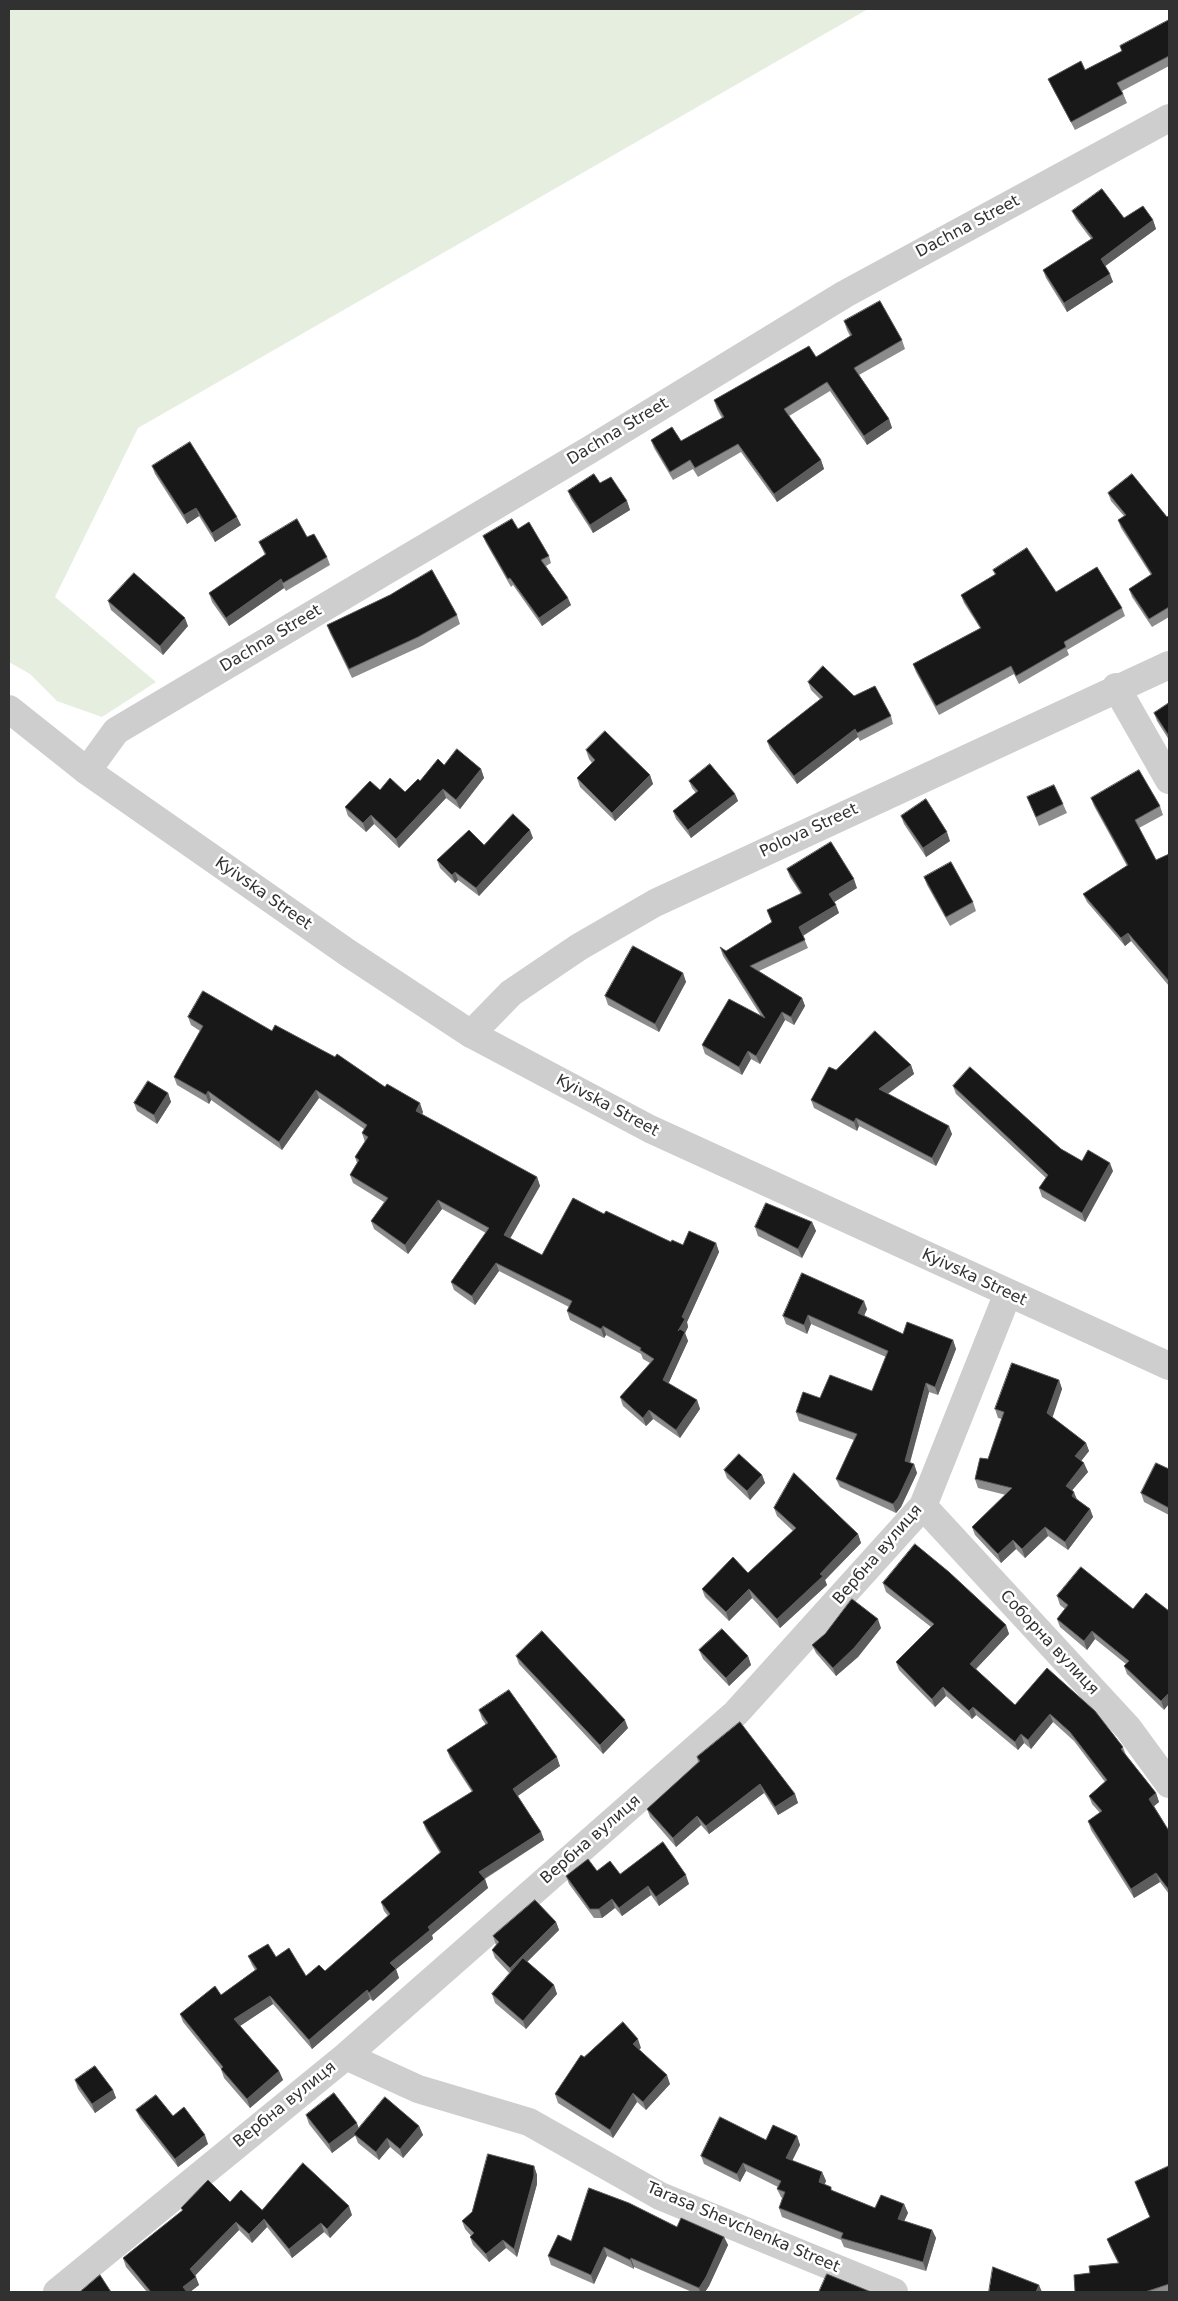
<!DOCTYPE html>
<meta charset="utf-8">
<style>
body{margin:0}
#map{position:relative;width:1178px;height:2301px;overflow:hidden;background:#fff;font-family:"DejaVu Sans",sans-serif}
canvas{display:block}
.frame{position:absolute;inset:0;border:10px solid #313131;pointer-events:none}
</style>
<div id="map">
<canvas width="1178" height="2301"></canvas>
<div class="frame"></div>
</div>
<script>
const g = document.querySelector('canvas').getContext('2d');
g.lineJoin = 'round';
function fill(path, color) { g.fillStyle = color; g.fill(path, 'evenodd'); }
function stroke(path, color, width, dash) { g.strokeStyle = color; g.lineWidth = width; g.lineCap = dash ? 'butt' : 'round'; g.setLineDash(dash || []); g.stroke(path); }
function write(font, color, halo, rows, align = 'center') {
  g.font = font + ' "DejaVu Sans",sans-serif'; g.lineWidth = 5; g.setLineDash([]); g.textBaseline = 'middle'; g.strokeStyle = halo; g.fillStyle = color; for (const [text, x, y, turn = 0] of rows) {
    g.save(); g.translate(x, y); g.rotate((+turn || 0) * Math.PI / 180); g.textAlign = isNaN(turn) ? turn : align; if (halo) g.strokeText(text, 0, 0); g.fillText(text, 0, 0); g.restore();
  }
}
const green = new Path2D(`
 M9 9H868L138 428 55 597 156 682 102 717 57 701 30 674 9 662Z`);
const minor = new Path2D(`
 M1116 687 1169 780
 M87 771 116 731 591 449 845 294 1169 118
 M471 1034 511 993 579 947 655 903 1169 665
 M923 1506 1128 1728 1169 1784
 M346 2056 418 2089 529 2122 660 2196 894 2292
 M57 2292 346 2056 736 1713 923 1506 1008 1293`);
const tertiary = new Path2D(`
 M9 709 87 771 348 953 471 1034 650 1129 1169 1366`);
const wall = new Path2D(`
 M1169 20V66L1122 91 1127 103 1075 130 1052 87 1048 79 1085 70 1122 51 1120 46Z
 M1072 211 1124 218 1153 220 1156 229 1105 266 1113 282 1067 312 1046 278 1043 270 1091 239 1076 219Z
 M844 321 902 340 905 349 859 375 889 419 892 428 867 445 830 391 789 416 821 460 824 469 777 502 741 452 698 477 693 469 673 480 654 448 651 440 681 441 722 418 717 409 714 400 816 357 850 336 847 330Z
 M152 466 241 525 215 542 199 516 187 524 155 474Z
 M600 483 627 501 630 510 593 533 571 499 568 491Z
 M1108 493 1167 517 1169 515V617L1152 627 1132 597 1129 589 1151 575 1121 528 1118 520 1124 516 1111 501Z
 M518 529 549 556 551 563 546 566 571 605 542 626 513 585 511 587 486 543 483 536Z
 M307 537 327 557 330 565 286 591 284 588 229 626 212 602 209 593 265 555 259 542Z
 M993 570 1056 592 1122 608 1125 616 1067 650 1069 655 1019 684 1014 674 939 715 916 672 913 664 980 628 964 603 961 595 995 575Z
 M108 601 188 626 163 655 111 610Z
 M457 615 460 624 422 646 352 678 330 633 327 625Z
 M808 682 854 696 891 716 893 724 860 741 858 737 797 784 770 749 767 741 821 700 811 690Z
 M1169 703V740L1157 721 1154 713Z
 M586 750 650 775 653 784 615 821 580 787 577 778 592 763 589 759Z
 M444 765 481 769 484 778 460 809 446 798 399 848 374 824 366 832 348 816 345 807 380 790 405 792 420 781Z
 M689 781 735 794 738 801 691 838 676 819 673 811 696 793 692 788Z
 M1027 797 1063 804 1067 813 1039 826Z
 M1091 798 1160 806 1163 815 1139 828 1156 860 1169 854V986L1131 941 1125 946 1087 902 1083 894 1127 866 1094 806Z
 M901 816 950 841 926 857 904 824Z
 M533 838 479 896 458 880 455 883 440 868 437 860 484 845Z
 M787 869 857 888 834 901 839 913 803 936 808 948 759 971 802 998 805 1006 794 1025 785 1020 760 1064 751 1059 742 1075 705 1054 702 1045 761 1016 723 956 720 947 726 951 772 922 767 910 801 894 790 877Z
 M924 877 973 902 976 911 950 926 927 885Z
 M683 973 686 982 659 1032 608 1005 605 996Z
 M188 1017 272 1031 385 1087 423 1112 422 1115 537 1177 540 1186 510 1238 542 1255 604 1214 671 1242 683 1245 716 1243 719 1252 687 1322 688 1327 685 1333 688 1341 668 1384 697 1400 700 1409 680 1438 653 1419 646 1426 623 1406 620 1397 650 1363 643 1359 641 1354 606 1335 604 1338 570 1320 567 1311 569 1307 499 1271 475 1305 454 1290 451 1282 486 1233 442 1209 408 1254 374 1229 371 1221 384 1202 353 1183 350 1175 357 1163 355 1157 365 1142 362 1133 364 1129 319 1098 282 1150 211 1100 209 1104 177 1085 174 1077 200 1031 191 1025Z
 M911 1065 914 1074 888 1094 952 1134 936 1166 859 1126 857 1131 814 1108 811 1100 836 1070Z
 M953 1086 1082 1161 1113 1171 1085 1222 1042 1197 1039 1188 1046 1178 956 1094Z
 M168 1093 171 1102 157 1124 137 1111 134 1103Z
 M812 1222 816 1231 802 1258 758 1236 755 1227Z
 M867 1309 864 1315 903 1334 953 1340 956 1349 938 1395 929 1392 910 1463 914 1464 917 1473 901 1507 896 1513 840 1487 836 1479 854 1440 799 1421 796 1412 820 1398 872 1391 886 1357 811 1324 807 1334 786 1324 783 1316Z
 M1059 1380 1062 1389 1052 1417 1086 1443 1089 1451 1081 1461 1088 1472 1072 1490 1077 1499 1090 1509 1093 1517 1068 1550 1048 1536 1025 1558 1016 1549 1001 1563 975 1535 972 1527 1006 1495 978 1488 975 1479 988 1459 1002 1419 998 1418 995 1409Z
 M1169 1469V1515L1144 1502 1141 1493Z
 M724 1470 762 1475 765 1483 750 1500 727 1478Z
 M774 1508 858 1534 861 1543 825 1580 827 1585 780 1628 752 1598 729 1621 705 1597 702 1589 748 1573 793 1531 777 1516Z
 M883 1583 1006 1625 1009 1634 976 1669 1015 1705 1047 1668 1123 1747 1126 1755 1156 1793 1159 1802 1154 1806 1169 1831V1894L1160 1882 1134 1898 1091 1830 1088 1821 1100 1813 1092 1804 1089 1796 1105 1782 1074 1741 1053 1722 1031 1749 1024 1743 1018 1750 976 1715 972 1719 946 1696 935 1707 899 1670 896 1662 931 1627 886 1592Z
 M1057 1596 1133 1609 1164 1710 1127 1674 1124 1666 1126 1664 1095 1639 1087 1650 1060 1627 1057 1619 1065 1609 1060 1605Z
 M881 1628 858 1657 836 1676 816 1653 812 1645 825 1634Z
 M699 1650 748 1656 751 1665 729 1686 703 1659Z
 M516 1656 628 1728 603 1754 519 1664Z
 M479 1710 560 1766 518 1796 541 1832 544 1840 485 1879 488 1888 432 1935 433 1939 396 1969 399 1978 373 2001 370 1999 312 2049 273 2004 240 2026 279 2071 283 2080 250 2108 224 2078 221 2069 183 2022 180 2014 221 1995 255 1970 252 1965 248 1956 276 1957 306 1976 325 1971 388 1916 384 1911 381 1902 440 1853 426 1830 423 1822 472 1792 450 1758 447 1750 486 1725 482 1719Z
 M697 1757 795 1794 798 1803 778 1815 764 1793 709 1834 701 1825 676 1847 650 1817 647 1809 698 1762Z
 M597 1871 620 1874 689 1884 659 1906 651 1895 622 1916 615 1908 602 1918H594L569 1884 566 1876Z
 M556 1922 559 1930 527 1962 554 1985 557 1994 526 2029 495 2003 492 1994 510 1974 495 1958 492 1950 496 1945 493 1936Z
 M641 2048 639 2049 670 2084 646 2110 637 2102 613 2138 558 2103 555 2094 584 2057Z
 M75 2080 113 2090 116 2098 95 2113 78 2089Z
 M136 2110 173 2116 208 2144 178 2167 140 2118Z
 M306 2115 359 2129 419 2126 423 2135 403 2158 390 2147 379 2160 358 2143 355 2135 332 2153 309 2124Z
 M797 2136 800 2145 792 2161 822 2172 826 2181 824 2185 833 2191 875 2208 904 2204 908 2213 904 2221 932 2230 936 2238 926 2271 844 2247 841 2240 782 2217 779 2208 782 2198 781 2197 777 2189 778 2187 746 2171 740 2182 704 2164 701 2156 766 2140Z
 M534 2166 537 2175V2184L517 2257 506 2248 489 2262 473 2245 470 2237 471 2236 465 2229 462 2221Z
 M1169 2166V2292H1075L1090 2273 1118 2263 1110 2247 1107 2239 1150 2217 1135 2182Z
 M230 2202 262 2210 352 2215 330 2238 324 2232 292 2258 267 2227 252 2243 239 2230 195 2275 199 2285 190 2292H147L126 2267 123 2258 182 2211 181 2208Z
 M677 2227 724 2237 728 2245 709 2286 705 2292H692L634 2267V2269L607 2256 594 2284 551 2265 548 2256 571 2241Z`);
const shadedWall = new Path2D(`
 M1153 220 1156 229 1104 267 1101 259Z
 M1110 274 1113 282 1067 312 1064 303Z
 M889 419 892 428 867 445 864 436Z
 M821 460 824 469 777 502 774 494Z
 M627 501 630 510 593 533 590 525Z
 M196 508 199 516 187 524 184 515Z
 M237 517 241 525 215 542 212 533Z
 M281 579 284 588 229 626 226 618Z
 M568 598 571 605 542 626 539 618Z
 M185 618 188 626 163 655 160 646Z
 M855 729 858 737 797 784 794 776Z
 M481 769 484 778 460 809 456 800Z
 M650 775 653 784 615 821 612 813Z
 M443 789 446 798 399 848 396 839Z
 M735 794 738 801 691 838 688 830Z
 M371 815 374 824 366 832 363 823Z
 M530 830 533 838 479 896 476 888Z
 M947 832 950 841 926 857 923 848Z
 M455 872 458 880 455 883 452 875Z
 M854 879 857 888 833 903 829 894Z
 M836 905 839 913 802 936 799 927Z
 M1128 933 1131 941 1125 946 1121 938Z
 M683 973 686 982 659 1032 655 1024Z
 M802 998 805 1006 794 1025 791 1017Z
 M782 1012 785 1020 760 1064 756 1056Z
 M748 1051 751 1059 742 1075 739 1067Z
 M911 1065 914 1074 882 1098 879 1089Z
 M316 1090 319 1098 282 1150 279 1142Z
 M208 1091 211 1100 209 1104 206 1095Z
 M168 1093 171 1102 157 1124 154 1115Z
 M420 1103 423 1112 419 1120 416 1111Z
 M856 1118 859 1126 857 1131 854 1122Z
 M949 1126 952 1134 936 1166 932 1158Z
 M1110 1163 1113 1171 1085 1222 1082 1213Z
 M537 1177 540 1186 507 1244 504 1235Z
 M438 1200 442 1209 408 1254 405 1245Z
 M812 1222 816 1231 802 1258 798 1249Z
 M716 1243 719 1252 687 1322 688 1327 685 1333 688 1341 666 1389 663 1380 682 1317Z
 M496 1263 499 1271 475 1305 472 1296Z
 M864 1301 867 1309 862 1321 858 1313Z
 M808 1315 811 1324 807 1334 804 1325Z
 M603 1326 606 1335 604 1338 601 1329Z
 M953 1340 956 1349 938 1395 935 1387Z
 M1059 1380 1062 1389 1051 1422 1047 1413Z
 M926 1383 929 1392 908 1469 905 1461Z
 M697 1400 700 1409 680 1438 676 1430Z
 M649 1410 653 1419 646 1426 643 1418Z
 M1086 1443 1089 1451 1078 1465 1075 1456Z
 M1084 1463 1088 1472 1069 1494 1066 1486Z
 M914 1464 917 1473 901 1507 896 1513 893 1504Z
 M762 1475 765 1483 750 1500 747 1491Z
 M1074 1492 1077 1500 1072 1496Z
 M1090 1509 1093 1517 1068 1550 1065 1542Z
 M1045 1527 1048 1536 1025 1558 1022 1549Z
 M858 1534 861 1543 825 1580 827 1585 780 1628 777 1619Z
 M1013 1540 1016 1549 1001 1563 998 1554Z
 M749 1589 752 1598 729 1621 726 1612Z
 M878 1619 881 1628 858 1657 836 1676 833 1668Z
 M1006 1625 1009 1634 973 1672 970 1664Z
 M1092 1631 1095 1639 1087 1650 1084 1641Z
 M748 1656 751 1665 729 1686 726 1678Z
 M943 1687 946 1696 935 1707 932 1699Z
 M1169 1693V1704L1164 1710 1161 1701Z
 M973 1707 976 1715 972 1719 969 1711Z
 M1050 1714 1053 1722 1031 1749 1028 1740Z
 M625 1720 628 1728 603 1754 600 1745Z
 M1021 1734 1024 1743 1018 1750 1015 1742Z
 M557 1757 560 1766 516 1797 513 1789Z
 M760 1784 764 1793 709 1834 706 1826Z
 M1156 1793 1159 1802 1153 1807 1149 1799Z
 M795 1794 798 1803 778 1815 775 1807Z
 M697 1816 701 1825 676 1847 673 1838Z
 M541 1832 544 1840 482 1880 479 1872Z
 M1156 1873 1160 1882 1134 1898 1131 1889Z
 M686 1875 689 1884 659 1906 656 1897Z
 M485 1879 488 1888 432 1935 433 1939 394 1971 390 1963 428 1927Z
 M648 1886 651 1895 622 1916 619 1908Z
 M612 1899 615 1908 602 1918 599 1909Z
 M556 1922 559 1930 513 1976 510 1968Z
 M396 1969 399 1978 373 2001 369 1993Z
 M554 1985 557 1994 526 2029 523 2021Z
 M367 1990 370 1999 312 2049 309 2040Z
 M270 1996 273 2004 237 2028 234 2019Z
 M638 2039 641 2048 636 2052 633 2044Z
 M279 2071 283 2080 250 2108 247 2099Z
 M667 2075 670 2084 646 2110 643 2102Z
 M113 2090 116 2098 95 2113 92 2104Z
 M633 2093 637 2102 613 2138 610 2130Z
 M357 2123 360 2132 332 2153 329 2144Z
 M419 2126 423 2135 403 2158 400 2149Z
 M205 2135 208 2144 178 2167 175 2159Z
 M797 2136 800 2145 789 2167 786 2158Z
 M387 2138 390 2147 379 2160 376 2152Z
 M743 2163 746 2171 740 2182 737 2174Z
 M534 2166 537 2175V2184L517 2257 514 2249Z
 M822 2172 826 2181 822 2191 819 2182Z
 M904 2204 908 2213 901 2228 898 2219Z
 M349 2206 352 2215 330 2238 327 2229Z
 M264 2219 267 2227 252 2243 249 2234Z
 M236 2222 239 2230 193 2278 190 2269Z
 M321 2223 324 2232 292 2258 289 2249Z
 M932 2230 936 2238 926 2271 923 2262Z
 M724 2237 728 2245 709 2286 705 2292H700L699 2288Z
 M503 2240 506 2248 489 2262 486 2254Z
 M604 2247 607 2256 594 2284 591 2275Z
 M631 2258 634 2267V2269L630 2260Z
 M196 2277 199 2285 190 2292H185L183 2287Z
 M1039 2285 1042 2292H1036Z`);
const building = new Path2D(`
 M1169 20V56L1117 83 1123 94 1071 122 1048 79 1081 61 1085 70 1122 51 1120 46Z
 M1102 189 1124 218 1143 206 1153 220 1101 259 1110 274 1064 303 1043 270 1093 238 1072 211Z
 M880 301 902 340 854 368 889 419 864 436 827 382 784 409 821 460 774 494 738 444 695 468 690 460 670 472 651 440 672 427 681 441 724 417 714 400 809 346 816 357 852 335 844 321Z
 M190 442 237 517 212 533 196 508 184 515 152 466Z
 M594 474 600 483 611 477 627 501 590 525 568 491Z
 M1132 474 1167 517 1169 515V607L1149 619 1129 589 1152 574 1118 520 1126 515 1108 493Z
 M297 519 307 537 314 534 327 557 283 583 281 579 226 618 209 593 266 554 259 542Z
 M512 519 518 529 529 522 549 556 541 560 568 598 539 618 510 578 508 579 483 536Z
 M1027 548 1056 592 1097 567 1122 608 1064 642 1066 647 1016 676 1011 666 936 706 913 664 981 628 961 595 996 574 993 570Z
 M432 570 457 615 418 637 349 669 327 625 390 595Z
 M134 573 185 618 160 646 108 601Z
 M823 666 854 696 875 686 891 716 857 733 855 729 794 776 767 741 823 697 808 682Z
 M1169 703V736L1154 713Z
 M605 731 650 775 612 813 577 778 595 760 586 750Z
 M457 749 481 769 456 800 443 789 396 839 371 815 363 823 345 807 370 781 380 790 390 778 405 792 418 779 420 781 438 759 444 765Z
 M710 764 735 794 688 830 673 811 698 791 689 781Z
 M1139 770 1160 806 1135 820 1156 860 1169 854V981L1128 933 1121 938 1083 894 1128 865 1091 798Z
 M1054 785 1063 804 1036 817 1027 797Z
 M926 799 947 832 923 848 901 816Z
 M513 814 530 830 476 888 455 872 452 875 437 860 469 830 484 845Z
 M831 842 854 879 829 894 836 905 799 927 805 940 750 966 802 998 791 1017 782 1012 756 1056 748 1051 739 1067 702 1045 729 999 765 1018 720 947 726 951 772 922 767 910 802 893 787 869Z
 M951 862 973 902 946 917 924 877Z
 M633 946 683 973 655 1024 605 996Z
 M203 991 272 1031 275 1025 335 1057 337 1054 385 1087 387 1084 420 1103 416 1111 537 1177 504 1235 542 1255 573 1198 604 1214 606 1211 671 1242 672 1240 683 1245 689 1231 716 1243 682 1317 685 1319 678 1331 680 1329 685 1332 663 1380 697 1400 676 1430 649 1410 643 1418 620 1397 654 1359 640 1350 641 1348 603 1326 601 1329 567 1311 572 1301 496 1263 472 1296 451 1282 489 1228 438 1200 405 1245 371 1221 388 1198 350 1175 359 1160 355 1157 368 1137 362 1133 367 1125 316 1090 279 1142 208 1091 206 1095 174 1077 203 1026 188 1017Z
 M875 1031 911 1065 879 1089 949 1126 932 1158 856 1118 854 1122 811 1100 829 1067 836 1070Z
 M970 1067 1061 1149 1082 1161 1088 1150 1110 1163 1082 1213 1039 1188 1048 1175 953 1086Z
 M148 1081 168 1093 154 1115 134 1103Z
 M766 1203 812 1222 798 1249 755 1227Z
 M802 1273 864 1301 858 1313 903 1334 907 1322 953 1340 935 1387 926 1383 905 1461 914 1464 898 1498 893 1504 836 1479 857 1434 796 1412 803 1392 820 1398 830 1375 872 1391 888 1351 808 1315 804 1325 783 1316Z
 M1012 1363 1059 1380 1047 1413 1086 1443 1075 1456 1084 1463 1066 1486 1074 1492 1072 1496 1090 1509 1065 1542 1045 1527 1022 1549 1013 1540 998 1554 972 1527 1012 1488 975 1479 980 1458 988 1459 1004 1412 995 1409Z
 M739 1454 762 1475 747 1491 724 1470Z
 M1156 1463 1169 1469V1508L1141 1493Z
 M794 1473 858 1534 820 1574 823 1576 777 1619 749 1589 726 1612 702 1589 733 1557 748 1573 796 1528 774 1508Z
 M915 1544 949 1572 1006 1625 970 1664 1015 1705 1047 1668 1095 1711 1123 1747 1121 1749 1156 1793 1149 1799 1169 1831V1890L1156 1873 1131 1889 1088 1821 1102 1811 1089 1796 1107 1780 1070 1732 1050 1714 1028 1740 1021 1734 1015 1742 973 1707 969 1711 943 1687 932 1699 896 1662 934 1624 883 1583Z
 M1081 1567 1133 1609 1146 1593 1169 1611V1693L1161 1701 1124 1666 1129 1661 1092 1631 1084 1641 1057 1619 1068 1605 1057 1596Z
 M852 1599 878 1619 854 1648 833 1668 812 1645 825 1634Z
 M722 1629 748 1656 726 1678 699 1650Z
 M542 1631 625 1720 600 1745 516 1656Z
 M509 1690 557 1757 513 1789 541 1832 479 1872 485 1879 428 1927 430 1930 390 1963 396 1969 369 1993 367 1990 309 2040 270 1996 234 2019 279 2071 247 2099 221 2069 223 2067 180 2014 215 1986 221 1995 257 1969 248 1956 268 1944 276 1957 289 1948 306 1976 319 1965 325 1971 390 1914 381 1902 441 1852 423 1822 473 1791 447 1750 488 1723 479 1710Z
 M740 1722 795 1794 775 1807 760 1784 706 1826 697 1816 673 1838 647 1809 700 1761 697 1757Z
 M663 1842 686 1875 656 1897 648 1886 619 1908 612 1899 599 1909H590L566 1876 588 1859 597 1871 610 1861 620 1874Z
 M535 1900 556 1922 510 1968 492 1950 499 1942 493 1936Z
 M523 1958 554 1985 523 2021 492 1994Z
 M623 2022 638 2039 633 2044 667 2075 643 2102 633 2093 610 2130 555 2094 581 2055 584 2057Z
 M95 2066 113 2090 92 2104 75 2080Z
 M334 2093 357 2123 329 2144 306 2115Z
 M156 2095 173 2116 184 2107 205 2135 175 2159 136 2110Z
 M385 2097 419 2126 400 2149 387 2138 376 2152 354 2134Z
 M720 2117 766 2140 773 2125 797 2136 786 2158 822 2172 819 2182 831 2187V2190L875 2208 881 2195 904 2204 898 2219 932 2230 923 2262 841 2238 843 2233 779 2208 785 2192 777 2189 781 2181 743 2163 737 2174 701 2156Z
 M488 2154 534 2166V2176L514 2249 503 2240 486 2254 470 2237 474 2233 462 2221 472 2212Z
 M303 2163 349 2206 327 2229 321 2223 289 2249 264 2219 249 2234 236 2222 190 2269 196 2277 183 2287 187 2292H151L123 2258 183 2210 181 2208 208 2180 230 2202 241 2190 262 2210Z
 M1169 2166V2284L1145 2292H1075L1074 2275 1090 2273 1089 2266 1119 2263 1107 2239 1150 2217 1135 2182Z
 M589 2188 629 2203 677 2227 681 2218 724 2237 706 2277 699 2288 631 2258 630 2260 604 2247 591 2275 548 2256 558 2235 571 2241Z
 M993 2267 1039 2285 1036 2292H989Z
 M827 2274 871 2292H819Z
 M100 2275 111 2292H80Z`);
const streetNames = [
 ["Dachna Street",968,227,-28],
 ["Dachna Street",618,432,-31],
 ["Dachna Street",271,639,-31],
 ["Polova Street",809,831,-25],
 ["Kyivska Street",263,894,35],
 ["Kyivska Street",607,1106,28],
 ["Kyivska Street",974,1278,25],
 ["Вербна вулиця",878,1555,-49],
 ["Соборна вулиця",1049,1643,47],
 ["Вербна вулиця",591,1840,-41],
 ["Вербна вулиця",285,2105,-39],
 ["Tarasa Shevchenka Street",743,2228,23]
];
fill(green, '#e6eedf');
stroke(minor, '#cecece', 28);
stroke(tertiary, '#cecece', 28);
fill(wall, '#8c8c8c');
fill(shadedWall, '#5d5d5d');
fill(building, '#181818');
stroke(building, '#5d5d5d', 1);
write('16px', '#313131', '#fff', streetNames);
</script>
